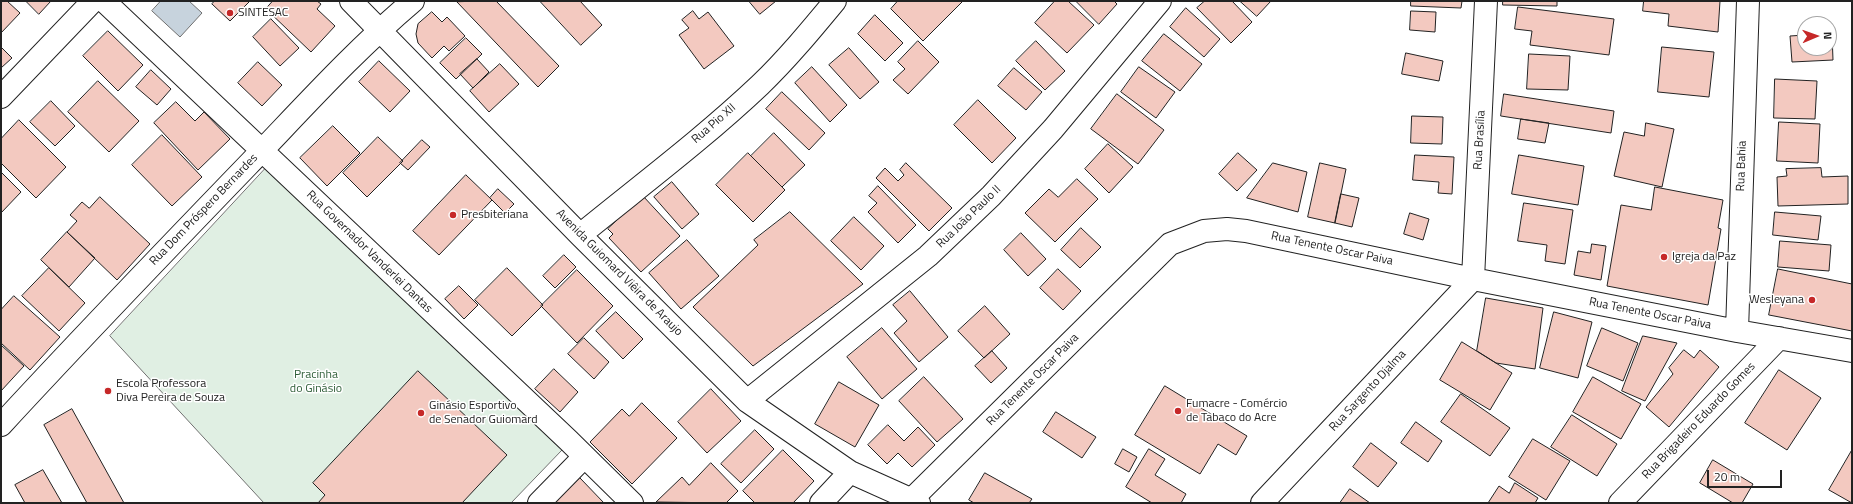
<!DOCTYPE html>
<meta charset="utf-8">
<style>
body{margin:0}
#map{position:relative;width:1853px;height:504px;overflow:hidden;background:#fff;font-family:"Titillium Web",sans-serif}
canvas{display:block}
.frame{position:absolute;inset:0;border:2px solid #222;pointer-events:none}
.north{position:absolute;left:1797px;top:16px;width:40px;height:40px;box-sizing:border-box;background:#fff;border:1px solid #a7a7a7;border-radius:50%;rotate:88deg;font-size:11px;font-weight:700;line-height:16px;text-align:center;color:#222}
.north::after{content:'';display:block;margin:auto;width:14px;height:18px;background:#c62828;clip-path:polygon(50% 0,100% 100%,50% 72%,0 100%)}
.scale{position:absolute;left:1707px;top:470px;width:75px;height:18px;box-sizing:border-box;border:2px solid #222;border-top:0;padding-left:5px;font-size:12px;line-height:14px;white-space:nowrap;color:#222;-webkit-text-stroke:3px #fff;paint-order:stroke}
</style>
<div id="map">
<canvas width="1853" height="504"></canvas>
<div class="frame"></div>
<div class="north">N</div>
<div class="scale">20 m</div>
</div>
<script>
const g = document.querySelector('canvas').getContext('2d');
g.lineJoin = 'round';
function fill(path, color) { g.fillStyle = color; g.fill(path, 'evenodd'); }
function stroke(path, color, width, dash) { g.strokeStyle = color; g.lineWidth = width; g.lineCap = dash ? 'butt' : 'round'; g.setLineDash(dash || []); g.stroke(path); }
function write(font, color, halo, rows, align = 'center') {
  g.font = font + ' "Titillium Web",sans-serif'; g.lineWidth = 3; g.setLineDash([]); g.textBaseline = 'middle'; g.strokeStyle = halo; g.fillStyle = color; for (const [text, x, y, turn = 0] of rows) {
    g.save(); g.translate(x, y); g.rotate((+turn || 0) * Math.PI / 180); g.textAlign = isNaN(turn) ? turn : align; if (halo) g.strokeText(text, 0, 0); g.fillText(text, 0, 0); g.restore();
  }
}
const green = new Path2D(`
 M266 168 562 450 511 503H264L110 336Z`);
const water = new Path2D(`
 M161 1H189L202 13 180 37 152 11Z`);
const building = new Path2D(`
 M1 1H7L20 13 1 33Z
 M26 1H51L39 14Z
 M215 1H250L230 21 212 4Z
 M273 1H317L321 4 317 9 335 26 311 52 266 9Z
 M496 1 559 66 538 87 457 2Z
 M540 1H580L602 25 581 45Z
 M749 1H776L760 14Z
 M898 1H963L923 41 891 9Z
 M1055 1H1068L1094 25 1067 53 1035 23Z
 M1076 1H1114L1117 4 1099 24Z
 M1205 1H1232L1252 22 1231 43 1197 8Z
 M1240 1H1271L1257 16Z
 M1411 1H1462L1461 8 1411 6Z
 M1503 1H1557V6L1503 5Z
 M1644 1H1720L1718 32 1668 26 1669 14 1643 11Z
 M1518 7 1614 19 1609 55 1530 45 1532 31 1515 29Z
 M1186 8 1220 39 1204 57 1170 27Z
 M693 11 699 19 708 12 734 46 704 69 679 35 689 28 682 20Z
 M1411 11 1436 12 1435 32 1410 30Z
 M432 12 442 22 447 17 465 36 449 51 444 46 432 58 418 43 416 34 418 24Z
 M875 15 903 43 885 61 858 34Z
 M271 19 299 48 280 66 253 37Z
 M108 31 143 65 118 91 83 56Z
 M1832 33 1833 60 1792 62 1790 36 1805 35V48H1829V34Z
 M1164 34 1202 64 1180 91 1142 61Z
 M466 38 482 54 456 79 440 63Z
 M918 41 939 62 908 94 893 80 905 69 898 62Z
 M1036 41 1065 71 1045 90 1016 61Z
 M1 47 12 58 1 68Z
 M1662 47 1714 52 1709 97 1658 92Z
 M849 48 879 82 860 99 829 65Z
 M1406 53 1443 61 1439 81 1402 74Z
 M1529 54 1570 56 1568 90 1527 89Z
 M477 59 489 72 473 88 460 74Z
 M379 61 410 91 390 112 359 82Z
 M258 62 282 85 262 106 238 83Z
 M500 64 519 84 489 112 470 91Z
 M812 67 847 105 830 122 795 83Z
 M1139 67 1175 92 1156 118 1121 92Z
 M1014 68 1042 92 1026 110 998 86Z
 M151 70 171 89 157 105 136 87Z
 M1775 79 1817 81 1815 119 1774 118Z
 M98 81 139 121 109 152 68 112Z
 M782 92 825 133 809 150 766 109Z
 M1117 94 1164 130 1138 164 1091 129Z
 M1504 94 1614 111 1611 133 1501 116Z
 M978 100 1016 138 992 163 954 125Z
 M51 101 75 126 55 146 30 122Z
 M176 102 195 121 204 112 230 139 198 170 154 123Z
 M1412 116 1443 117 1442 144 1411 143Z
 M1521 119 1549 123 1545 143 1518 139Z
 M19 120 66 167 36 198 1 163V139Z
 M1779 122 1820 124 1818 163 1777 161Z
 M1646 123 1674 129 1662 187 1614 176 1624 132 1644 136Z
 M333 126 360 153 327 186 300 158Z
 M774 133 805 165 782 187 751 156Z
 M162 135 202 177 172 206 132 165Z
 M378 137 403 161 367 197 343 173Z
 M422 140 430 147 408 170 400 163Z
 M1108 144 1133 167 1109 193 1085 169Z
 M748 153 785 190 753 222 716 185Z
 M1238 153 1257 170 1237 191 1219 174Z
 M1415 155 1454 157 1452 194 1438 193 1439 182 1413 180Z
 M1519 155 1584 166 1578 205 1512 194Z
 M906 163 952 208 929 231 876 178 885 168 898 181 904 175 900 170Z
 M1273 163 1307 172 1298 212 1247 198Z
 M1320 163 1346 169 1335 223 1308 217Z
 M1821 168 1822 177 1848 176V204L1778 206 1777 177 1787 176 1786 169Z
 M1 172 21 192 1 213Z
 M466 175 492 200 439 255 413 231Z
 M1077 179 1098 199 1055 242 1025 213 1049 189 1058 197Z
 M672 182 699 214 682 229 654 197Z
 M878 186 916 225 898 243 868 212 877 203 869 196Z
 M1655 187 1723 200 1718 228 1721 229 1708 305 1607 286 1621 205 1651 210Z
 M498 189 514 204 505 213 490 198Z
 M1341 194 1359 198 1352 227 1335 223Z
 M643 196 680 236 641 272 609 238 613 234 608 229Z
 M100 197 150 244 117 280 67 232 77 221 70 215 82 202 89 208Z
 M1524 203 1573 210 1565 264 1545 261 1547 245 1518 241Z
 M790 212 863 284 753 366 693 307 758 245 754 240Z
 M1775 212 1821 216 1818 240 1773 235Z
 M1410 213 1429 219 1423 240 1404 234Z
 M854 217 884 246 861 270 831 241Z
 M1081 228 1101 247 1080 268 1061 250Z
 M67 232 95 258 69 287 41 260Z
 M1021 233 1046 259 1028 276 1004 250Z
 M687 240 719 276 681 309 649 273Z
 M1780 241 1831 245 1829 271 1778 267Z
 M1592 244 1606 246 1601 280 1574 275 1578 251 1590 253Z
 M564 255 576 267 555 288 543 276Z
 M49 268 85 303 59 331 22 296Z
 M507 268 543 305 512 336 475 300Z
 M1058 269 1081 291 1063 310 1040 288Z
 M1778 269 1852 284V331L1769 315Z
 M577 270 613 306 577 343 541 306Z
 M459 286 478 305 464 319 445 299Z
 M910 291 948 337 919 362 894 333 907 321 893 305Z
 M14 296 60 337 30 370 1 343V310Z
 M1486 298 1543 308 1535 369 1496 363 1477 351Z
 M985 306 1010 334 984 358 958 331Z
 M616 312 643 339 623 359 596 331Z
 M1554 312 1592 322 1578 378 1540 368Z
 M882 328 917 369 882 399 847 357Z
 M1602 328 1638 343 1623 381 1587 366Z
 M1643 336 1677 343 1645 401 1622 391Z
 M584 338 609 362 594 379 568 354Z
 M1462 342 1512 373 1490 410 1440 380Z
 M1 345 24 366 1 391Z
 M1684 350 1694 358 1700 350 1719 367 1669 427 1646 407 1673 374 1669 368Z
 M992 351 1007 368 991 383 975 366Z
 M554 369 578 392 560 412 535 389Z
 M1779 370 1821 398 1787 450 1745 423Z
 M418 371 507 455 462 503H318L325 495 313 483Z
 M924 377 963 419 937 442 899 401Z
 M1593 377 1641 404 1621 439 1573 412Z
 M839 382 879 405 855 447 815 424Z
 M1165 386 1247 436 1236 455 1218 444 1200 474 1135 435Z
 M711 389 741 421 707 453 678 422Z
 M1461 394 1510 428 1490 456 1441 422Z
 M642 403 677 438 632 484 590 442 622 409 629 416Z
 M72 409 124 503H87L44 425Z
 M1056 412 1096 437 1082 458 1043 432Z
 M1572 415 1617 444 1597 476 1551 447Z
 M1416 422 1442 441 1428 462 1401 443Z
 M888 425 904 441 918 427 935 445 912 467 898 453 887 464 868 445Z
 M755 430 774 449 741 483 721 464Z
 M1533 439 1570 461 1546 500 1509 477Z
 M1371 443 1397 463 1378 487 1353 467Z
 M1123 449 1137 457 1129 472 1115 464Z
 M1149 449 1165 459 1155 475 1186 494 1181 503H1152L1126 487Z
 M783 450 814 481 793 503H755L743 491Z
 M1852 450V503L1829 490Z
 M1713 460 1753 484 1742 503H1733L1700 483Z
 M711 463 738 491 726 503 656 502 682 477 689 485Z
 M43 470 62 503H25L15 485Z
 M985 473 1032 499 1029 503H974L969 500Z
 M580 478 604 503H554Z
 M1515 483 1538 498 1535 503H1488L1499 486 1509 493Z
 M1350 489 1370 503H1340Z`);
const minor = new Path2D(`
 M104 1 568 440 632 503
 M351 1 580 235 747 401 850 472 919 503
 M1 97 93 1
 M580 235C640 186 704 138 760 85 787 59 811 30 835 1
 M1737 331 1748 1
 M747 401 928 256 991 196 1053 129 1160 1
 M1 425C82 337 165 251 248 165 302 109 354 51 413 1
 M912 499 1170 244 1204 231 1227 229 1246 231 1473 279 1737 331 1852 351
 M539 503 584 457
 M821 503 850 472
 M1262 503 1473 279 1486 1
 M1620 503 1779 338`);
const markers = [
 [230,13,4,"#c62828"],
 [453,215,4,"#c62828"],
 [1664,257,4,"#c62828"],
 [1812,300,4,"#c62828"],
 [108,391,4,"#c62828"],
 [1178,411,4,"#c62828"],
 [421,413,4,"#c62828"]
];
const poiNames = [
 ["SINTESAC",238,13],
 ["Presbiteriana",461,215],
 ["Igreja da Paz",1672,257],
 ["Wesleyana",1804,300,"right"],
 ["Escola Professora",116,384],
 ["Diva Pereira de Souza",116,398],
 ["Fumacre - Comércio",1186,404],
 ["de Tabaco do Acre",1186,418],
 ["Ginásio Esportivo",429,406],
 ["de Senador Guiomard",429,420]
];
const streetNames = [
 ["Rua Pio XII",714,124,-41],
 ["Rua Brasília",1480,140,-87],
 ["Rua Bahia",1742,166,-88],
 ["Rua Dom Próspero Bernardes",204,210,-46],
 ["Rua João Paulo II",969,217,-44],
 ["Rua Tenente Oscar Paiva",1332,249,12],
 ["Rua Governador Vanderlei Dantas",369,252,44],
 ["Avenida Guiomard Viêira de Araujo",619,273,45],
 ["Rua Tenente Oscar Paiva",1650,314,11],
 ["Rua Tenente Oscar Paiva",1033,380,-45],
 ["Rua Sargento Djalma",1368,391,-47],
 ["Rua Brigadeiro Eduardo Gomes",1699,421,-46]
];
const parkNames = [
 ["Pracinha",316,375],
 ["do Ginásio",316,389]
];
fill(green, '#e0efe3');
stroke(green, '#6f6f6f', 1);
fill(water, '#c7d3dd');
stroke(water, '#6f6f6f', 1);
fill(building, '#f3c9c0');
stroke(building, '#222', 1);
stroke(minor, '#222', 24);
stroke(minor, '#fff', 22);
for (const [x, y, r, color] of markers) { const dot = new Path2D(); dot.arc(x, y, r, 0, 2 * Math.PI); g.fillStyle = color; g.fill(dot); stroke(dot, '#fff', 1.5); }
write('12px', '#222', '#fff', poiNames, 'left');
write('12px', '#222', '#fff', streetNames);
write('12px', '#2f5e38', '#fff', parkNames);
</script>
